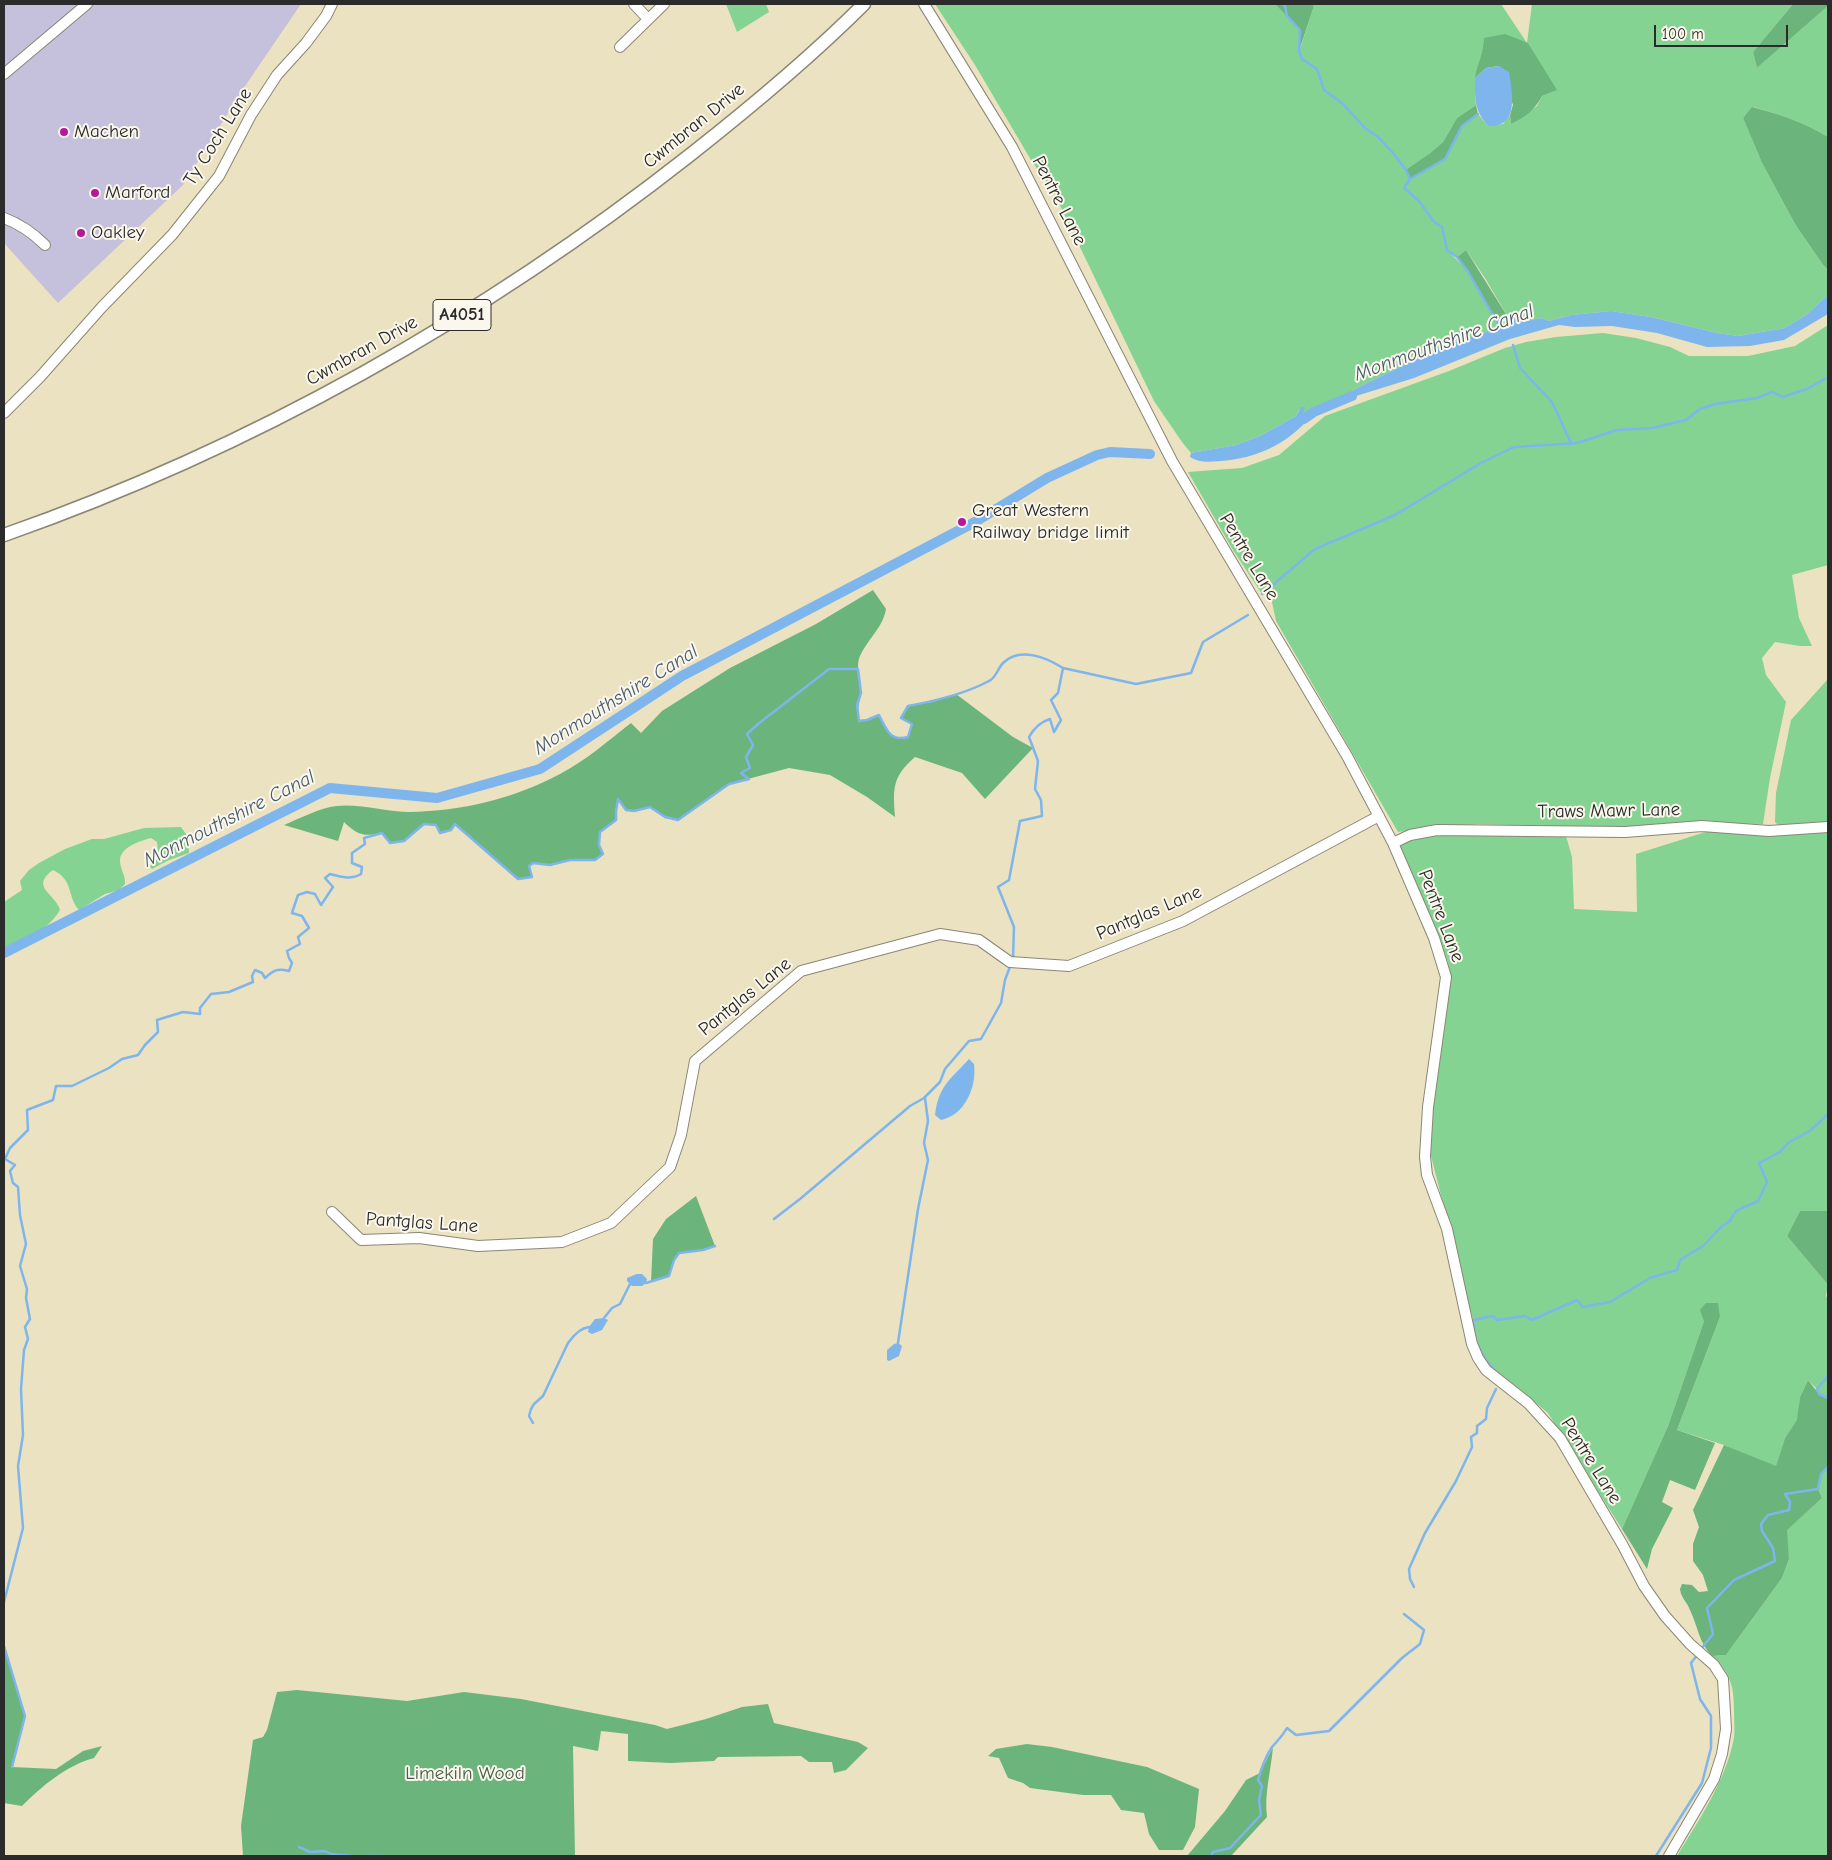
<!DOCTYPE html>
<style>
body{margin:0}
#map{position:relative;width:1832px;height:1860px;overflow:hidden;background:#eae2c0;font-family:"Comic Neue",sans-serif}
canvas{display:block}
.frame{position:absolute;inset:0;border:5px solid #2b2b2b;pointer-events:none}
.scale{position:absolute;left:1654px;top:25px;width:134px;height:22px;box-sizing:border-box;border:2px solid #2b2b2b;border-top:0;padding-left:6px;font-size:15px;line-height:18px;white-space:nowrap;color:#2b2b2b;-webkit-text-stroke:4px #fbf7ec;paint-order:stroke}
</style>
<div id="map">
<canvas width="1832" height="1860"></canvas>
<div class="frame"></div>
<div class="scale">100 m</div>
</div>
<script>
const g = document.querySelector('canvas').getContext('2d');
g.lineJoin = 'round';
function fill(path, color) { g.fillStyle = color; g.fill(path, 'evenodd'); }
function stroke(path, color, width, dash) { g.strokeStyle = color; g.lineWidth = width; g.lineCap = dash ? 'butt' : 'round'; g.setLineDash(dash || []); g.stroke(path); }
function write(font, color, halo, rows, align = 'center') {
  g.font = font + ' "Comic Neue",sans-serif'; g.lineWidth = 4; g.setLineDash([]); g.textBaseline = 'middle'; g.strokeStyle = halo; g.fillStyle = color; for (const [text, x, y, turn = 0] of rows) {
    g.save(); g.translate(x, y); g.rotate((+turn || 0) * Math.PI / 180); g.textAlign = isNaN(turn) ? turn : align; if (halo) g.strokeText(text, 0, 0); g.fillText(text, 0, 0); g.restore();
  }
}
const industrial = new Path2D(`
 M4 4H301L243 89 183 185 58 303 4 243Z`);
const green = new Path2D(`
 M726 4H766L769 12 737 32Z
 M935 4H1275L1300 30V49L1314 6 1312 4H1501L1527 43 1532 4H1793L1753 52 1757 68 1828 6V137C1804 122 1779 114 1753 107L1743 118 1762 163 1795 224 1823 265 1828 270V295L1806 315 1785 328 1738 336 1717 333 1651 317 1611 311 1571 315 1549 321 1541 318 1516 323 1467 338 1439 348 1355 389 1340 401 1314 412 1303 414 1299 410 1296 416 1260 436 1236 445 1191 453 1182 442 1154 401 1053 191 1031 160 975 65ZM1528 44 1556 90 1542 96 1537 106 1511 124 1510 115 1503 124 1488 126 1478 114 1462 126 1445 159 1429 154 1443 142 1457 118 1476 105C1473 84 1477 67 1484 47ZM1466 250 1485 278 1509 319 1497 322 1467 270 1451 254 1457 257Z
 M1828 325V565L1792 575 1799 618 1812 646H1800L1775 642 1762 658 1766 675 1786 702 1770 778 1763 824 1708 823 1603 828 1479 824 1442 826 1398 832 1276 621 1272 602 1267 592 1262 594 1233 550 1188 472 1242 468 1279 455 1325 416 1449 371 1505 348 1526 342 1556 337 1603 333 1636 338 1670 347 1689 356H1748L1795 346Z
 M1828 679V823L1778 825 1775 822 1776 793 1791 720Z
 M181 827 188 837 189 853 169 860 152 869 150 867 158 851 157 842 151 838C140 841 120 847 120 861 120 869 126 876 125 884L119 890 105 894 79 910C67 897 74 880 53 870 29 887 56 894 60 910 47 932 26 938 4 949V902L22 890 20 881 29 870 39 863 65 849 92 839H104L144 828Z
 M1712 830 1828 831V1211H1800L1787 1236 1828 1285 1826 1296 1828 1299V1398L1819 1394 1817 1389 1808 1380 1800 1397 1798 1420 1785 1438 1776 1467 1724 1445 1677 1430 1720 1317 1704 1321 1668 1426 1622 1529 1548 1413 1518 1388 1498 1375 1485 1359 1475 1338 1473 1320 1431 1156 1430 1127 1450 981 1448 962 1422 903 1400 846 1412 838 1431 836 1488 834 1566 836 1572 857 1574 909 1637 912 1636 854Z
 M1828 1467V1856H1677C1699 1820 1726 1780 1734 1738 1735 1730 1734 1720 1734 1711 1734 1687 1731 1673 1712 1656L1726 1655 1782 1578 1789 1559 1786 1530 1822 1498 1818 1489 1821 1474Z`);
const forest = new Path2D(`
 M1275 4H1312L1314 6 1299 51 1300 30Z
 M1793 4H1828V6L1757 68 1753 52Z
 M1505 34 1528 43 1557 90 1542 96C1535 110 1525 117 1511 124L1510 115 1513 105 1499 66 1486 68 1475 78C1477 64 1484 52 1484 38Z
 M1476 105 1478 114 1462 126 1445 159 1410 179 1406 170 1429 154 1443 142 1457 118Z
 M1752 107C1779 114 1804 122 1828 137V270L1823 265 1795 224 1762 163 1743 118Z
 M1466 250 1509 319 1497 322 1467 270 1457 257Z
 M873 590 886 609C883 627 869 638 861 654 854 666 862 680 861 693 860 703 856 710 859 720H867L879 715C885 729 891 742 908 737L912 725 901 718 908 706 932 702 956 694 1013 737 1033 748 985 799 962 773 915 757C892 777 893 788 895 817L867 797 830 775 789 768 729 784 678 820 665 817 650 807 634 811 626 810 618 800 616 811V820L600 832 599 845 603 854 595 860H570L550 865 533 863 529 866 532 877 518 879 455 824 451 830 440 833 436 825 424 824 404 841 390 843 382 833C364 837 357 835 344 822L338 841 284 825C301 818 319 808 337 806 357 803 388 812 409 812 462 811 513 799 560 774 585 761 608 741 631 723L641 733 662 711 730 668 816 624Z
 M696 1196 715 1246 703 1250 679 1253 674 1260 669 1276 651 1282 653 1239 666 1219Z
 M1800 1211H1828V1285L1787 1236Z
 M1706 1303H1718L1720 1317 1677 1430 1715 1443 1695 1490 1670 1480 1662 1502 1673 1508 1652 1549 1647 1569 1622 1529 1668 1426 1704 1321 1700 1310Z
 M1808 1380 1819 1394 1828 1398V1467L1821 1474 1818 1489 1822 1498 1787 1530 1789 1559 1782 1578 1726 1655 1712 1656C1699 1643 1698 1627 1690 1610 1687 1602 1681 1598 1680 1589L1682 1584 1692 1585 1699 1592 1708 1591 1703 1575 1693 1561V1544L1699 1527 1693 1510 1724 1445 1776 1466 1785 1438 1797 1420 1800 1397Z
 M4 1646 25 1716 12 1767 56 1769 83 1751 102 1746 94 1758C67 1765 42 1786 22 1806L4 1803Z
 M297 1690 407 1701 464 1692 521 1699 655 1725 667 1729 706 1719 742 1707 768 1704 774 1723 858 1742 868 1748 846 1770 834 1773 832 1762H809L801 1756 718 1757 714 1761 670 1763 628 1761V1734L601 1731 598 1751 573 1746 575 1856H243L241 1826 253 1740 263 1737 267 1730 277 1692Z
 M1027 1744 1052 1747 1147 1767 1199 1789 1195 1827 1183 1850H1159L1149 1834 1144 1813 1121 1810 1111 1795H1083L1030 1788 1023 1783 1008 1778 999 1758 988 1756 996 1749Z
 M1273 1747C1271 1771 1264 1794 1267 1817L1231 1856H1187L1225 1811 1246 1780 1260 1773Z`);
const water = new Path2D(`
 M1499 66 1509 72C1512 93 1520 128 1488 126 1474 109 1475 100 1475 78L1486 68Z
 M1828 295V314L1784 340 1750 346 1707 347 1657 333 1612 326 1575 327 1559 325 1510 339 1414 378 1340 401 1355 389 1439 348 1467 338 1516 323 1541 318 1549 321 1571 315 1611 311 1651 317 1717 333 1738 336 1785 328 1806 315Z
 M1301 407H1305L1303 414 1314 412C1292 442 1257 459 1220 461 1209 462 1199 463 1190 457L1191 453 1236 445 1260 436 1296 416Z
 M969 1059 974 1064C977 1087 965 1115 941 1120L935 1115C939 1085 950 1080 969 1059Z
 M637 1274H642L647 1279 646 1283 642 1286H632L627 1281V1278Z
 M604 1318 608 1320 602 1330 592 1334 588 1332 589 1327 595 1319Z
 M898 1343 902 1346 899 1356 889 1361 887 1360V1350L894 1344Z`);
const stream = new Path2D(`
 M1282 4 1285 6 1287 16 1300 30 1299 51 1302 59 1317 69 1324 90 1342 103 1365 128 1378 137 1394 154 1406 170 1410 179
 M1478 114 1462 126 1445 159 1410 179 1404 188 1419 201 1434 222 1442 227 1447 250 1457 257 1467 270 1497 322 1504 319H1515L1516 326
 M1513 345 1520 368 1552 402 1571 443
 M1262 594 1315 549 1395 515 1481 463 1514 447 1577 443 1617 430 1652 428 1686 420 1700 409 1715 404 1757 398 1772 392 1783 397 1807 389 1828 377
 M1013 959 1014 927 998 887 1009 880 1020 821 1042 816 1041 800 1035 789 1038 761 1029 737C1034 728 1040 722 1050 719L1054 732 1061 720 1051 700 1058 693 1063 668 1136 684 1191 673 1203 642 1248 615
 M774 1219 800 1199 910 1106 924 1098 940 1082 945 1069 969 1041 981 1039 1001 1003 1005 980 1011 964
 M646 1283 669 1276 674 1260 679 1253 703 1250 715 1246
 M604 1318 612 1308 620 1304 630 1284
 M1474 1331 1473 1320 1493 1316 1497 1320 1525 1316 1532 1320 1577 1300 1583 1307 1610 1302 1650 1278 1677 1270 1680 1260 1703 1246 1722 1226 1729 1222 1736 1211 1758 1201 1767 1182 1759 1163 1780 1152 1788 1143 1811 1130 1828 1114
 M1475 1339 1485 1359 1496 1372
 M898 1343 918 1209 928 1160 924 1143 928 1121 925 1098
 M1828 1376 1817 1389 1819 1394 1828 1398
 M533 1423 529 1416 531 1409 534 1404 543 1396 568 1343C573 1336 580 1328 589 1327
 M1414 1587 1410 1579 1409 1569 1425 1533 1456 1481 1472 1447 1471 1437 1477 1433V1426L1486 1419 1487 1408 1496 1389
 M4 1602 23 1528 18 1466 23 1435 21 1389 24 1350 28 1339 25 1327 30 1319 26 1298 27 1289 20 1266 26 1244 20 1215 18 1187 13 1183 10 1171 15 1165 5 1159 10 1148 28 1130 27 1110 53 1100 56 1086H72L109 1068 122 1059 138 1055 145 1045 158 1032 157 1020 183 1012 200 1014V1008L211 994 229 992 253 982 252 976 255 970 262 973 265 978C274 970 277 968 289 971L292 963 289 958 287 951 300 944 298 937 309 928 302 916 292 913 298 895 307 892 315 894 321 905 333 887 325 878 330 874C341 877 351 880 361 874L362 867 352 863V853L365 844 364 838 382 833 390 843 404 841 424 824 436 825 440 833 451 830 455 824 518 879 532 877 529 866 533 863 550 865 570 860H595L603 854 599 845 600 832 616 820V811L618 799 626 810 634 811 650 807 665 817 678 820 729 784 749 779 741 773 750 768 746 757 753 745 747 734 758 724 829 669H858L861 693 857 705 859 721 867 720 879 715C886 729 890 742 908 737L912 724 901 718 908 706C935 701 965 694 989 681 996 678 998 668 1003 663 1020 646 1047 658 1063 668
 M4 1646 25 1716 12 1767
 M1701 1649 1713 1634 1707 1608 1734 1580 1775 1561 1773 1548 1762 1531 1761 1524 1768 1515 1789 1510 1790 1502 1785 1494 1818 1489 1821 1474 1828 1467
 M299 1847 310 1852 325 1851 331 1854 352 1856
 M365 1856H383
 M1211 1856 1213 1852 1230 1848 1261 1815 1259 1800 1262 1786 1258 1780C1261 1769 1266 1756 1272 1747 1278 1740 1282 1737 1287 1728L1296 1735 1329 1731 1402 1658 1420 1644 1424 1630 1404 1614
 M1656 1856 1702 1783 1711 1748V1716L1700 1699 1691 1663 1698 1654`);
const canal = new Path2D(`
 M1304 419 1314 412 1352 396
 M4 953 330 788 437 798 540 769 682 676 933 544 975 522 1047 478 1097 455 1110 452 1150 454`);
const minor = new Path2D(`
 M634 4 648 19
 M924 4 1012 147 1172 461 1347 756 1393 843 1434 938 1446 977 1428 1107 1425 1157 1427 1175 1447 1229 1472 1344 1478 1358 1486 1370 1528 1403 1560 1438 1622 1544 1644 1586 1665 1616 1690 1644 1714 1665 1723 1679 1726 1729 1722 1754 1714 1779 1669 1856
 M620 47 664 4
 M4 74 87 4
 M4 218C20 224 33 233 45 245
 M4 413 40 377 102 307 172 235 219 176 251 115 277 75 306 43 326 16 332 4
 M1393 843 1410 835 1437 830 1625 832 1702 826 1769 831 1828 827
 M332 1212 361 1240 419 1238 478 1246 562 1242 611 1223 670 1167 681 1135 695 1061 801 971 940 934 979 940 1010 962 1069 966 1183 921 1379 816`);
const major = new Path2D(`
 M4 535C252 448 484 317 690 155 751 107 810 58 864 4`);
const markers = [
 [64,132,5,"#b5179e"],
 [95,193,5,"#b5179e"],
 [81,233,5,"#b5179e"],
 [962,522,5,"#b5179e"]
];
const shields = [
 [462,315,58]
];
const shieldNames = [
 ["A4051",462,315]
];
const streetNames = [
 ["Cwmbran Drive",694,126,-39],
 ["Ty Coch Lane",218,137,-58],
 ["Pentre Lane",1059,201,63],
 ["Cwmbran Drive",362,351,-29],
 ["Pentre Lane",1249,557,59],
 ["Traws Mawr Lane",1609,811,-1],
 ["Pantglas Lane",1149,913,-23],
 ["Pentre Lane",1441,916,69],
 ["Pantglas Lane",745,997,-39],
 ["Pantglas Lane",422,1223,4],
 ["Pentre Lane",1591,1461,58]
];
const poiNames = [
 ["Machen",74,132],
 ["Marford",105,193],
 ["Oakley",91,233],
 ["Great Western",972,511],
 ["Railway bridge limit",972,533]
];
const parkNames = [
 ["Limekiln Wood",465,1774]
];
const waterNames = [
 ["Monmouthshire Canal",1444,343,-20],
 ["Monmouthshire Canal",616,700,-32],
 ["Monmouthshire Canal",229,819,-27]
];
fill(industrial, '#c5c0db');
fill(green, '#84d393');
fill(forest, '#6bb57d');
fill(water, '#7eb5ed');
stroke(stream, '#7eb5ed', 2.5);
stroke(canal, '#7eb5ed', 10);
stroke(minor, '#8a8676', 12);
stroke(major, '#8a8676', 15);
stroke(minor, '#fff', 10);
stroke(major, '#fff', 12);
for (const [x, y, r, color] of markers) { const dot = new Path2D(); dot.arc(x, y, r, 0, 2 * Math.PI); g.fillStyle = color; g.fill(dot); stroke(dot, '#fbf7ec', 2); }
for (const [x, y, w] of shields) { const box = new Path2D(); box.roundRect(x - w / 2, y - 15.5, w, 31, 4); g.fillStyle = '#fbf7ec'; g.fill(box); stroke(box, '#2b2b2b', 1); }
write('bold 18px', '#2b2b2b', null, shieldNames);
write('19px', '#2b2b2b', '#fbf7ec', streetNames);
write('19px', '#2b2b2b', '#fbf7ec', poiNames, 'left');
write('19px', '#465d4a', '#fbf7ec', parkNames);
write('italic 20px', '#485b6f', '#fbf7ec', waterNames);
</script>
